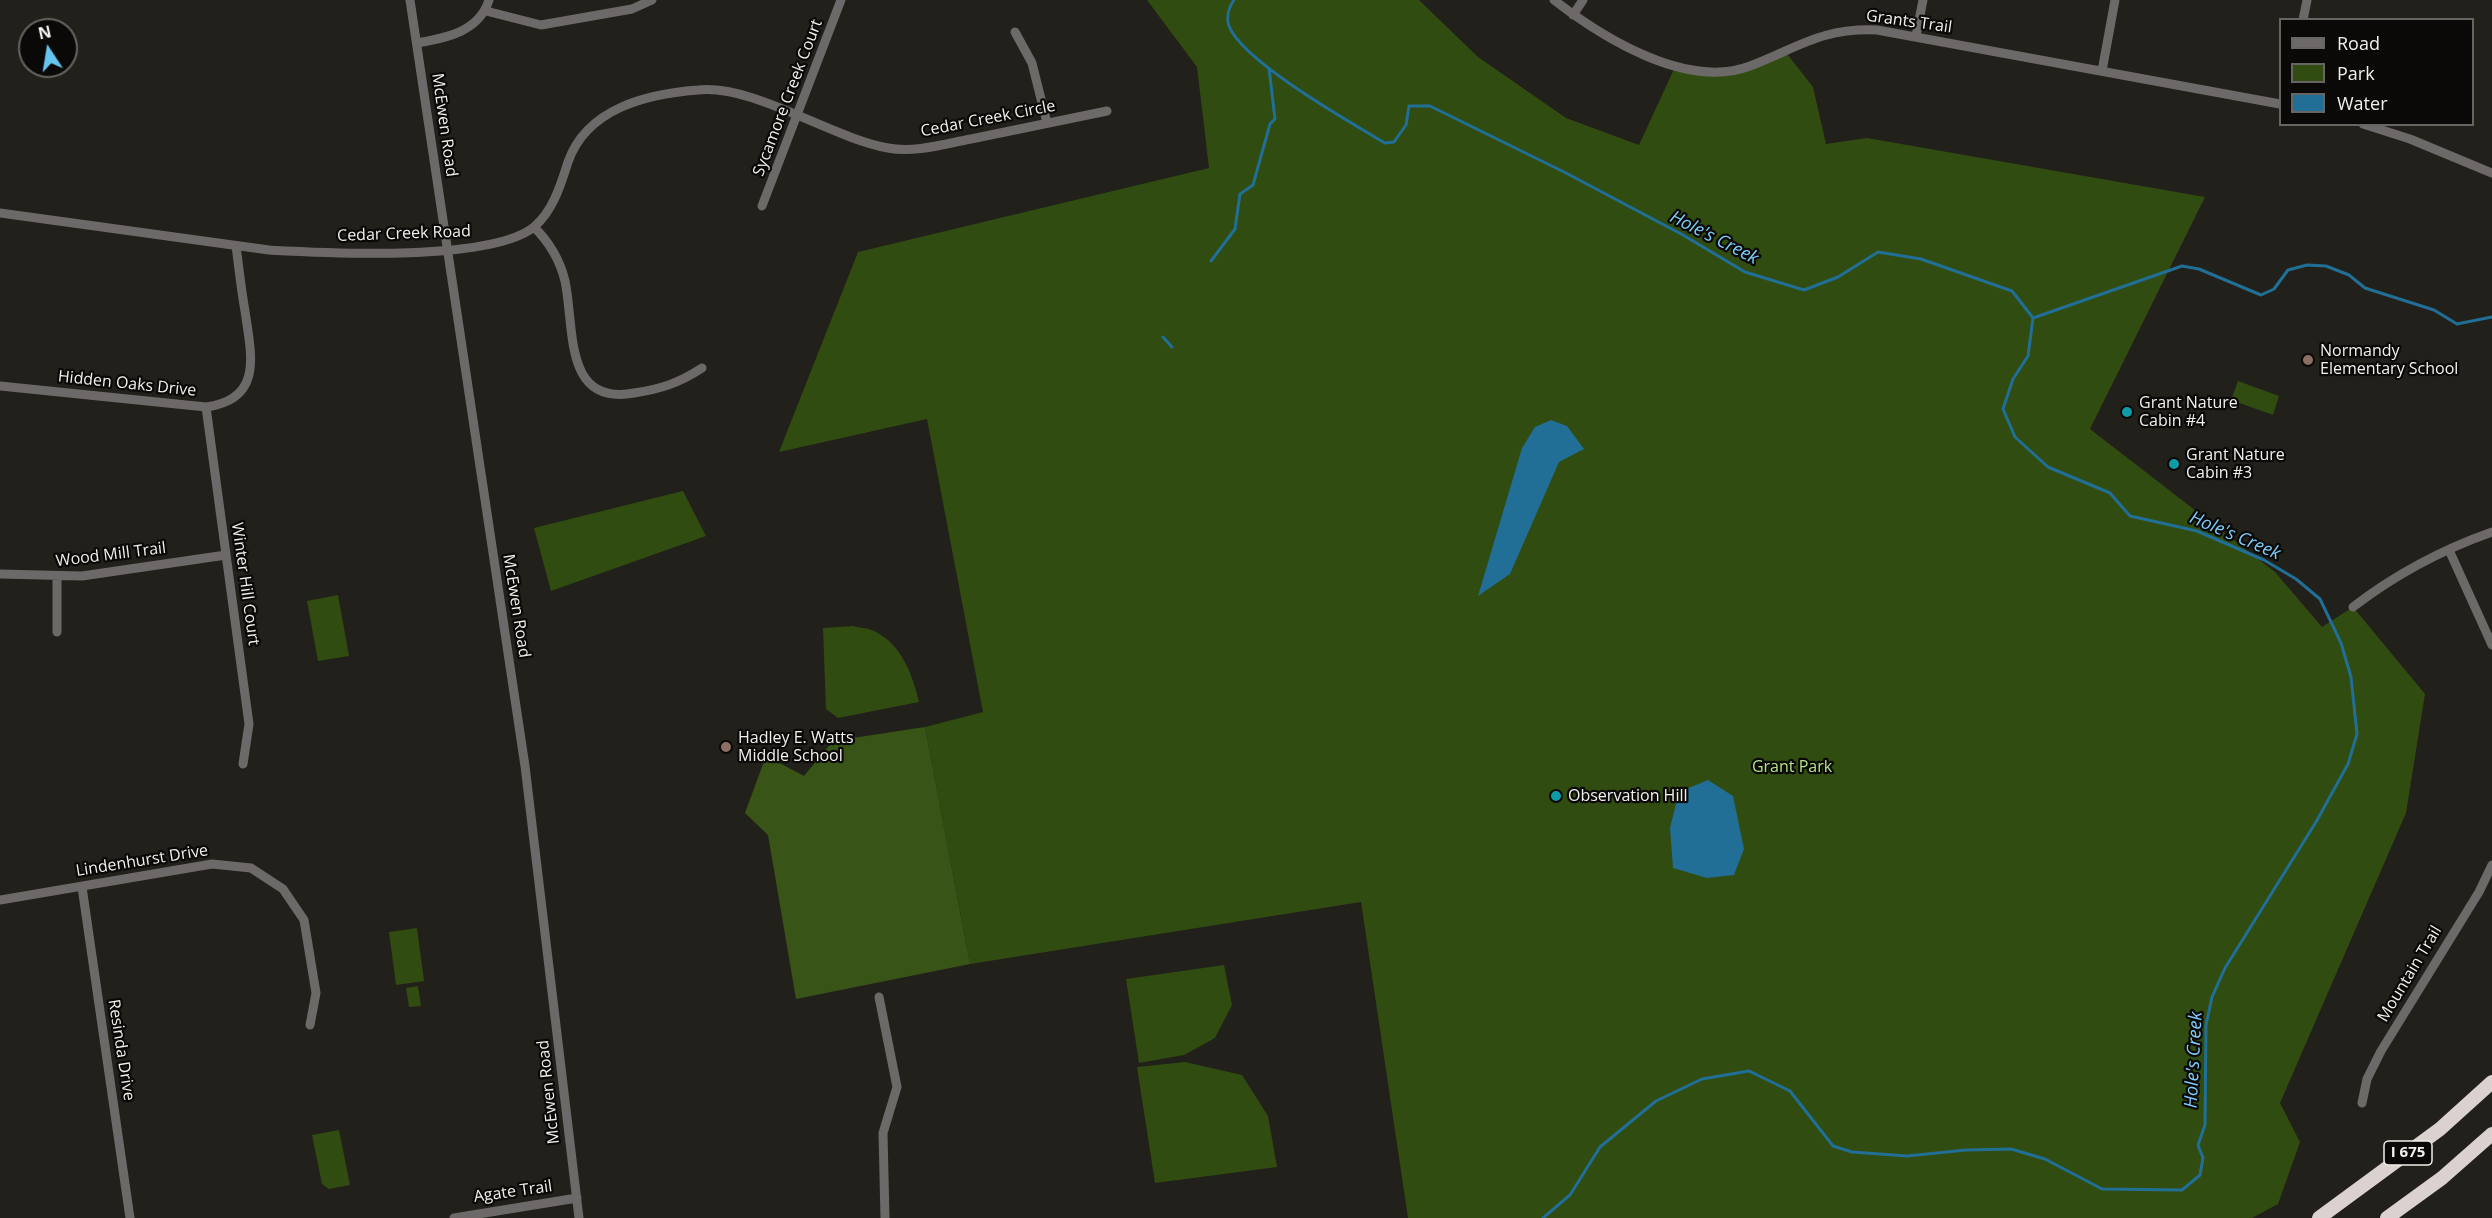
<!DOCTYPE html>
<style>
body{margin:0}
#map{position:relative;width:2492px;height:1218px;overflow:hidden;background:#22201a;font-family:"Open Sans",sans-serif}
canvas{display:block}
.legend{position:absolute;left:2279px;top:18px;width:195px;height:108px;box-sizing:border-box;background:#0a0907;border:2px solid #666563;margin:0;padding:8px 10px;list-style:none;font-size:18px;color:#f1f0ec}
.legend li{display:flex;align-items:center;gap:12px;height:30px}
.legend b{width:30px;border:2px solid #666563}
.north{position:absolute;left:18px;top:18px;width:60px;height:60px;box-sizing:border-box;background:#0a0907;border:2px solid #666563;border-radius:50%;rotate:348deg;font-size:16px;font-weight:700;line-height:24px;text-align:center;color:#f1f0ec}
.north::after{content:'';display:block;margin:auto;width:21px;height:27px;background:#65c5ee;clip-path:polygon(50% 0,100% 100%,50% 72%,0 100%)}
</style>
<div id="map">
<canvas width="2492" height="1218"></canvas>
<ul class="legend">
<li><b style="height:8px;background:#6d6968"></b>Road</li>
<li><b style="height:16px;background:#304c10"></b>Park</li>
<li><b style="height:16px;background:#216e96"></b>Water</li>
</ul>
<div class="north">N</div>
</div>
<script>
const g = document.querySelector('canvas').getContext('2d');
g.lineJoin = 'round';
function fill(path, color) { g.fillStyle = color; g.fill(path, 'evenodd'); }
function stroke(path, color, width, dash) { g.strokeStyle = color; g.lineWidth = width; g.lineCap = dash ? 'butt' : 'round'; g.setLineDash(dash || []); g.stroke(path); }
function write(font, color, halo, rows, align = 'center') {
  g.font = font + ' "Open Sans",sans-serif'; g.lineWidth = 4.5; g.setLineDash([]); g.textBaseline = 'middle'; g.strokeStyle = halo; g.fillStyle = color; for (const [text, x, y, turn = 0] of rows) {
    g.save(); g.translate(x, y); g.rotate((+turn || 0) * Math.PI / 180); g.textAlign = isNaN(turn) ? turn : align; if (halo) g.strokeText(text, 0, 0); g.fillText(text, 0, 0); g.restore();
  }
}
const green = new Path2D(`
 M1147 0H1419L1478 57 1566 118 1639 145 1675 67 1719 73 1784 50 1813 87 1826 144 1867 138 2205 197 2090 429 2275 572 2322 627 2353 607 2425 694 2406 813 2280 1103 2300 1142 2278 1204 2252 1218H1408L1361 902 970 964 925 727 983 712 927 419 779 452 858 252 1209 168 1197 67Z
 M2238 381 2279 396 2273 415 2231 400Z
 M683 491 706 536 551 591 534 528Z
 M338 595 349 656 318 661 307 601Z
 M853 626C860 628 870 628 876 632 902 645 913 676 919 702L838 718 826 709 823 628Z
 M417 928 424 981 396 985 389 932Z
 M1224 965 1232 1005 1215 1038 1184 1055 1139 1063 1126 979Z
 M418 986 421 1006 409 1007 406 988Z
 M1185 1062 1242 1075 1268 1116 1277 1167 1155 1183 1137 1067Z
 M339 1130 350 1185 329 1189 322 1184 312 1135Z`);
const forest = new Path2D(`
 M925 727 970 964 796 999 768 835 745 813 766 756 804 776 833 741Z`);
const water = new Path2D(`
 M1551 420 1567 426 1584 449 1559 462 1510 574 1478 596 1522 448 1535 427Z
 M1708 780 1733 796 1744 849 1734 875 1707 878 1673 868 1670 828 1679 792Z`);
const stream = new Path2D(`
 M1234 0C1229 7 1226 17 1229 26 1242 61 1351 123 1385 143L1394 142 1406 125 1409 106H1430L1566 173 1683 235 1745 272 1804 290 1838 277 1878 252 1921 259 2012 291 2033 318 2028 356 2013 379 2003 409 2015 437 2048 467 2110 493 2130 516 2197 531 2264 560 2296 579 2320 599 2341 643 2351 677 2357 734 2348 764 2316 822 2225 968 2212 997 2206 1025 2205 1125 2198 1145 2203 1158 2200 1175 2182 1190 2102 1189 2045 1159 2011 1149 1966 1150 1907 1156 1852 1152 1833 1146 1790 1091 1749 1071 1702 1079 1656 1101 1600 1147 1570 1195 1543 1218
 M1211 261 1235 229 1240 194 1253 185 1270 124 1275 119 1269 68
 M2033 318 2182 266 2199 269 2261 295 2274 289 2288 270 2307 265 2326 266 2349 275 2365 288 2434 310 2457 324 2492 317
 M1163 337 1172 347`);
const minor = new Path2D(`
 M410 0 525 766 579 1218
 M1554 0C1603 38 1687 90 1750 66 1799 47 1821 28 1877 30L2280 104
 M486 11 541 25 632 9 652 0
 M1573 15 1583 0
 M2303 20 2307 0
 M1015 32 1032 63 1047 123
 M1916 36 1923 0
 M417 43C446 38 479 32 489 0
 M2102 71 2115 0
 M2363 124 2410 139 2492 173
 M762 206 841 0
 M0 213 269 250C327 253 490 262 534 227 553 211 561 184 568 162 587 108 647 94 698 90 754 84 831 138 888 148 915 153 944 144 971 139 1016 130 1062 120 1107 111
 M534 227C549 242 560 260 565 281 575 328 563 406 634 393 661 389 679 383 702 368
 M0 386 206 407C264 399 251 354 245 311 241 289 239 268 236 246
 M206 407 249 724 243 764
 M2449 550 2492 645
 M0 574 82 576 226 555
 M2353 607C2396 574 2441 550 2492 532
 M57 632V577
 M82 887 130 1218
 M0 900 212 864 251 868 283 889 304 920 316 993 310 1025
 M879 997 897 1087 883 1133 885 1218
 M2362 1103 2367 1079 2381 1051 2479 892 2492 865
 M454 1218 577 1198`);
const highway = new Path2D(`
 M2319 1218 2440 1129 2492 1082
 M2387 1218 2442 1178 2492 1134`);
const markers = [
 [2308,360,6,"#8d6e63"],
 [2127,412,6,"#0f9aa8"],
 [2174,464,6,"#0f9aa8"],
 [726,747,6,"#8d6e63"],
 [1556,796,6,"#0f9aa8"]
];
const shields = [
 [2408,1153,48]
];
const shieldNames = [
 ["I 675",2408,1153]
];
const streetNames = [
 ["Grants Trail",1909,22,8],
 ["Sycamore Creek Court",788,98,-69],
 ["Cedar Creek Circle",988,119,-11],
 ["McEwen Road",444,125,82],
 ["Cedar Creek Road",404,234,-2],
 ["Hidden Oaks Drive",127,384,6],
 ["Wood Mill Trail",111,555,-7],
 ["Winter Hill Court",245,584,82],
 ["McEwen Road",516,606,81],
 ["Lindenhurst Drive",142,861,-9],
 ["Mountain Trail",2410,974,-59],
 ["Resinda Drive",121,1050,81],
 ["McEwen Road",549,1092,-96],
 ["Agate Trail",513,1192,-8]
];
const poiNames = [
 ["Normandy",2320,351],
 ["Elementary School",2320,369],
 ["Grant Nature",2139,403],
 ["Cabin #4",2139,421],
 ["Grant Nature",2186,455],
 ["Cabin #3",2186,473],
 ["Hadley E. Watts",738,738],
 ["Middle School",738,756],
 ["Observation Hill",1568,796]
];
const parkNames = [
 ["Grant Park",1792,767]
];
const waterNames = [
 ["Hole's Creek",1714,238,27],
 ["Hole's Creek",2235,536,23],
 ["Hole's Creek",2194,1060,-87]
];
fill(green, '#304c10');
fill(forest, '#385517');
fill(water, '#216e96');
stroke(stream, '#216e96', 3);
stroke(minor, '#6d6968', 9);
stroke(highway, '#dbd1cf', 14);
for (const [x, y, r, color] of markers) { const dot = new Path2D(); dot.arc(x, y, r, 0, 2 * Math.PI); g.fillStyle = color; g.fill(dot); stroke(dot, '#0a0907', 2); }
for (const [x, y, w] of shields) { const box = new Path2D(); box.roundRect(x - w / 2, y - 12, w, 24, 4.5); g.fillStyle = '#0a0907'; g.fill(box); stroke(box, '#f1f0ec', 1.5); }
write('bold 15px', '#f1f0ec', null, shieldNames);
write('16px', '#f1f0ec', '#0a0907', streetNames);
write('16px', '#f1f0ec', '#0a0907', poiNames, 'left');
write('16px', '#b4e289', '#0a0907', parkNames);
write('italic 18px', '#7eccfa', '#0a0907', waterNames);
</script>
